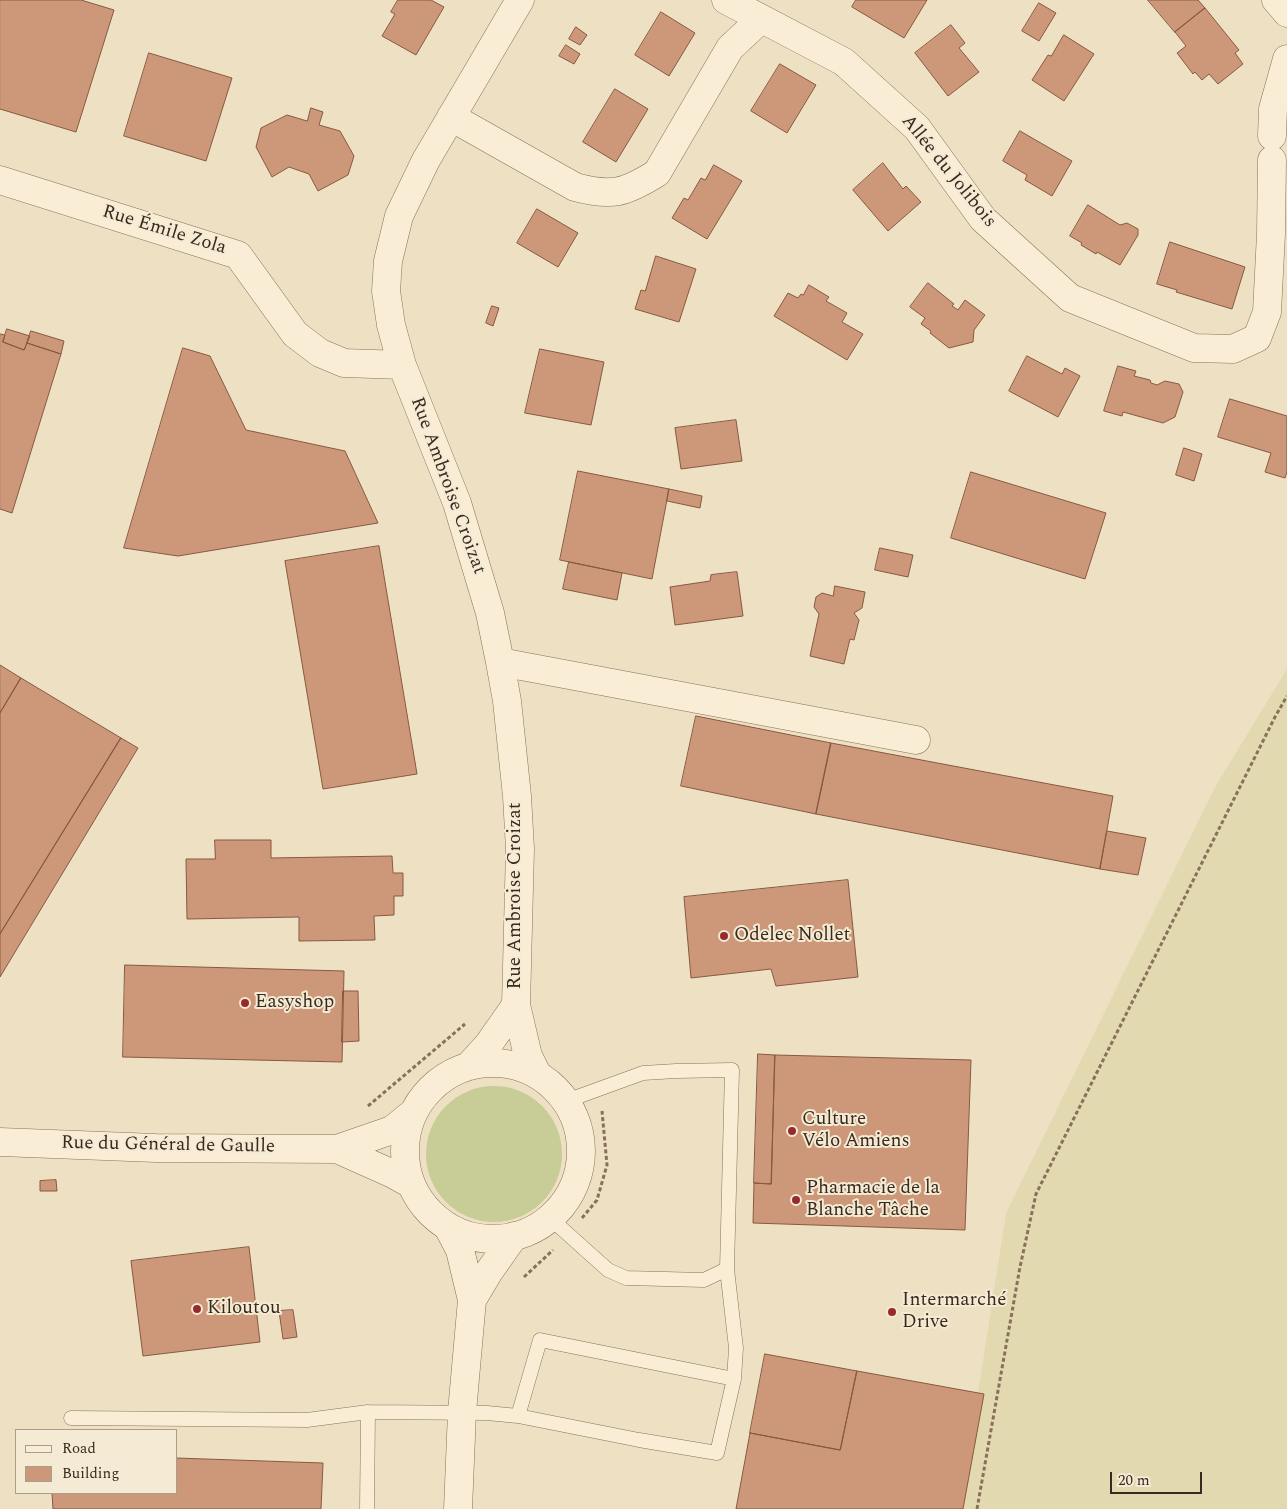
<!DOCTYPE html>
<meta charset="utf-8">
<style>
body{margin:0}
#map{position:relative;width:1287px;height:1509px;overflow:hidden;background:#eee0c3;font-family:Spectral,serif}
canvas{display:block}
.legend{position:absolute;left:15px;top:1429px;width:162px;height:65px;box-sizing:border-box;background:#f5ead3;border:1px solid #a99d8b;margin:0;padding:6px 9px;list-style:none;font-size:15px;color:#382a1e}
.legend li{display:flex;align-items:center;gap:10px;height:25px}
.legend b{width:25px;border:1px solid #a99d8b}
.scale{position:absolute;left:1110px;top:1472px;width:92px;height:22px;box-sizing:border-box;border:2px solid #382a1e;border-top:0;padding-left:6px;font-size:15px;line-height:18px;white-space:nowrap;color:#382a1e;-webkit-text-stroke:4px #f5ead3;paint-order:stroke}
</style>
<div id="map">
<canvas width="1287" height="1509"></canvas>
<ul class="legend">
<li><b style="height:6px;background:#f9edd6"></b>Road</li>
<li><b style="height:14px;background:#cc9879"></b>Building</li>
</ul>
<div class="scale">20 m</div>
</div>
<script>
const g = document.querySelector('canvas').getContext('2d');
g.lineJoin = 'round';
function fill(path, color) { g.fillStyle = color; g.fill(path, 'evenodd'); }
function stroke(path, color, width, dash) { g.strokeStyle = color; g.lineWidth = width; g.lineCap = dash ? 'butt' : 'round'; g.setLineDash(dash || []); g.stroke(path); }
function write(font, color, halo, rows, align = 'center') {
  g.font = font + ' Spectral,serif'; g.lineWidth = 4; g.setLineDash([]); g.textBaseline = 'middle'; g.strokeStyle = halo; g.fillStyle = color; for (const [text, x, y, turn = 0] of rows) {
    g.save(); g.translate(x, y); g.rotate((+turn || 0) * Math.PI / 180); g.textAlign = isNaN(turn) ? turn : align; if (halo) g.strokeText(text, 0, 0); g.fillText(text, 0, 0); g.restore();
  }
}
const farmland = new Path2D(`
 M1287 669V1509H960L1006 1213 1215 787Z`);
const green = new Path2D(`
 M426 1154a68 68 0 1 1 136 0a68 68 0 1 1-136 0Z`);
const building = new Path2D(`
 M0 0H81L114 10 76 132 0 109Z
 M398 0H431L444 7 416 55 382 36 395 14 391 12Z
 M856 0H927L904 38 852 7Z
 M1148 0H1198L1205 8 1175 32Z
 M1039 3 1056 13 1039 41 1022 31Z
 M1205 8 1239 50 1235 53 1243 64 1218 84 1209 74 1202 80 1195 72 1193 74 1177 53 1186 46 1175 32Z
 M661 12 695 33 669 76 635 55Z
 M951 25 965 43 959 48 979 72 948 96 915 53Z
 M576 27 587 35 580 45 569 39Z
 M1064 35 1094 54 1064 101 1032 80 1048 55 1051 56Z
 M566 45 580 54 574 64 559 56Z
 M149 53 232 78 206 161 124 136Z
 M780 64 816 85 787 133 751 111Z
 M615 89 648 109 616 162 583 142Z
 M311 108 323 112 319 125 340 131 354 156 348 175 318 191 309 174 289 167 272 177 256 147 261 128 287 115 307 121Z
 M1020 131 1072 161 1052 196 1025 180 1027 175 1003 161Z
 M883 163 903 189 906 186 921 202 888 231 853 190Z
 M714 165 742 181 707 239 672 218 684 198 688 200 701 178 705 180Z
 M1088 205 1120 225 1127 223 1138 229V235L1120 265 1097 252 1096 254 1081 245 1082 243 1070 236Z
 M537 209 578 233 558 267 517 243Z
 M1170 242 1245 267 1232 309 1176 292 1177 290 1157 284Z
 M656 256 696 269 679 322 635 309 641 290 645 291Z
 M928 283 954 304 952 306 958 310 965 300 985 315 974 330 973 342 949 348 930 333 931 331 921 324 925 318 910 307Z
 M809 285 829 297 826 301 847 313 842 322 863 334 847 360 774 316 788 293 798 298 801 294 803 295Z
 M492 306 499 308 493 326 486 323Z
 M7 329 30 336 24 350 3 342Z
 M31 331 64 341 61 354 27 343Z
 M0 334 5 335 3 342 24 350 27 343 61 354 12 513 0 509Z
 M183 348 210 356 246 430 345 451 378 523 178 556 124 548Z
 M540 349 604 362 591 425 525 413Z
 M1027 356 1062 374 1065 368 1080 376 1058 417 1009 391Z
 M1118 366 1136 371 1134 376 1150 380 1151 383 1157 385 1165 381 1179 384 1183 392 1175 417 1163 423 1123 412 1122 416 1104 411Z
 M1230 399 1287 416V472L1285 478 1265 472 1271 453 1218 437Z
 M736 420 742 461 681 469 675 428Z
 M1184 448 1202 454 1194 481 1176 475Z
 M578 471 669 489 652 579 560 560Z
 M971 472 1106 513 1085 579 951 538Z
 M669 489 702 496 700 508 667 501Z
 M379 546 417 774 323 789 285 561Z
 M880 548 913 555 908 577 875 570Z
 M569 562 622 573 617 600 563 589Z
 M737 572 743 616 675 625 670 587 710 581 711 575Z
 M835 586 865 592 862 608 854 613 859 620 854 640 850 639 844 664 810 656 819 614 814 607 816 597 822 593 833 596Z
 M0 665 21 678 0 713Z
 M21 678 121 738 0 934V713Z
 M696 716 831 743 816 814 681 786Z
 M121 738 138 748 0 977V934Z
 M831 743 1113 796 1100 869 816 814Z
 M1107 831 1146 838 1138 875 1100 869Z
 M215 840H271V858L392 856 393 873H403V896H394V915L374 916 375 940 299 941V917L187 919 186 859H215Z
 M848 880 858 977 776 986 771 969 691 978 684 897Z
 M125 965 344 971 342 1062 123 1057Z
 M343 991H358L359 1041 342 1042Z
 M758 1054 775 1055 771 1184 754 1183Z
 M775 1055 971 1060 965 1230 753 1223 754 1183 771 1184Z
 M56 1180 57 1191H40V1181Z
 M249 1247 260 1342 143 1356 131 1261Z
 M293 1310 297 1337 283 1339 279 1311Z
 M765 1354 857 1371 840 1450 750 1433Z
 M857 1371 984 1394 963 1509H736L750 1433 840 1450Z
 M176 1458 323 1463 321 1509H53L52 1493H176Z`);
const path = new Path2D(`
 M368 1106 465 1024
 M582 1218 597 1200 607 1165 602 1111
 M524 1277 553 1250
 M977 1509 1020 1267 1036 1194 1275 717 1287 696`);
const service = new Path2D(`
 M550 1218 608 1270 626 1278 704 1280 727 1269
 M518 1416 540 1340 734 1379
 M71 1418 307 1420 368 1412 487 1413 518 1416 639 1440 717 1453 734 1379 736 1348 727 1269 732 1070 676 1071 643 1073 566 1101
 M367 1509 368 1412`);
const minor = new Path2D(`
 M520 0 426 160 399 216 388 261 386 291 391 325 402 365 457 503 490 613 500 662 507 701 517 796 520 849 516 1005 528 1056 537 1074
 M726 0 844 62 917 128 983 219 1070 298 1194 348 1233 349 1257 338 1267 312 1271 234 1272 160
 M1276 0 1287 13
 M451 117 575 187C612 197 625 193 657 173L730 48 761 19
 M1272 136 1273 109 1287 59
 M0 180 238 255 295 334 320 353 344 363 402 365
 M500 662 916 740
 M405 1151a88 88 0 1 1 176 0a88 88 0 1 1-176 0Z
 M469 1066 488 1045 516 1005
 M0 1142 156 1148 337 1149 392 1130 413 1113
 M337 1149 393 1174 411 1184
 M448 1227 460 1250 472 1300 462 1412 458 1509
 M472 1300 488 1273 514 1236`);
const markers = [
 [724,936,5,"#972a2f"],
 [245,1003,5,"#972a2f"],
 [792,1131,5,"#972a2f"],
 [796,1200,5,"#972a2f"],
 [197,1309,5,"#972a2f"],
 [892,1312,5,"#972a2f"]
];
const streetNames = [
 ["Allée du Jolibois",948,172,51],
 ["Rue Émile Zola",164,231,17],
 ["Rue Ambroise Croizat",447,486,70],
 ["Rue Ambroise Croizat",516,896,-90],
 ["Rue du Général de Gaulle",168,1146,1]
];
const poiNames = [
 ["Odelec Nollet",734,936],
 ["Easyshop",255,1003],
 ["Culture",802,1120],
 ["Vélo Amiens",802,1142],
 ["Pharmacie de la",806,1189],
 ["Blanche Tâche",806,1211],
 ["Intermarché",902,1301],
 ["Drive",902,1323],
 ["Kiloutou",207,1309]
];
fill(farmland, '#e3d9b0');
fill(green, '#c8cc97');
fill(building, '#cc9879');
stroke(building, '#875940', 1);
stroke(service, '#88715a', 15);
stroke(minor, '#88715a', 29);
stroke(path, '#88715a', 3, [4, 2.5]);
stroke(service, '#f9edd6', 14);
stroke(minor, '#f9edd6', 28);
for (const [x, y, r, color] of markers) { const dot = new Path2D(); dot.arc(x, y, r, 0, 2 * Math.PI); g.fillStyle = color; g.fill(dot); stroke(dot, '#f5ead3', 2); }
write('19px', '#382a1e', '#f5ead3', streetNames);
write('19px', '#382a1e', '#f5ead3', poiNames, 'left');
</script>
